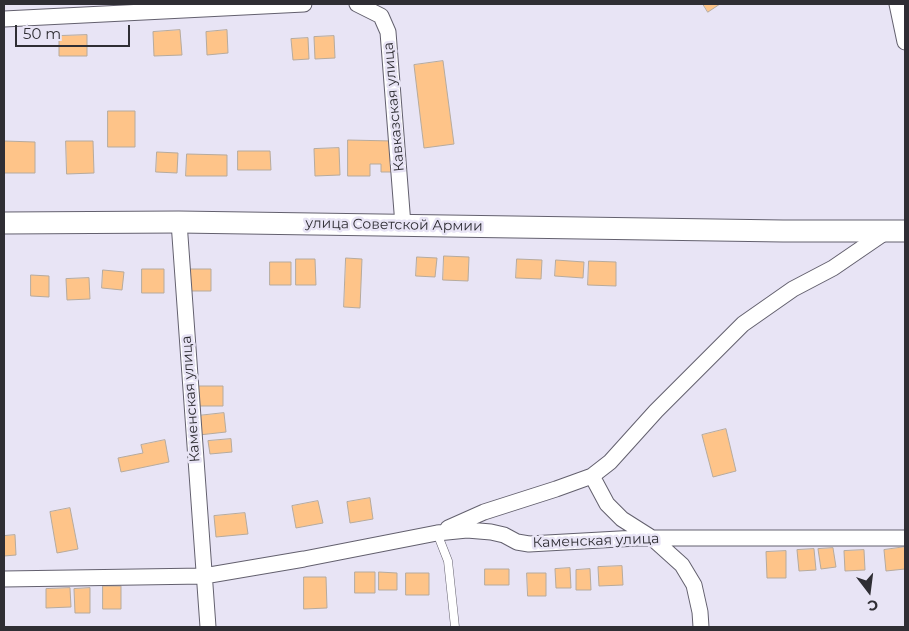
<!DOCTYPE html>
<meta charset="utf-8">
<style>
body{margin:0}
#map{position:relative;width:909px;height:631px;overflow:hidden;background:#e8e4f5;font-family:Montserrat,sans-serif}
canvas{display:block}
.frame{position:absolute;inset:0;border:5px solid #2f2e34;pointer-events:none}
.north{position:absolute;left:844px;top:566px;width:50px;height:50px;-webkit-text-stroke:4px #e8e4f5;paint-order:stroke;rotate:165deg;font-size:14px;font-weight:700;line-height:20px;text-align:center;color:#2f2e34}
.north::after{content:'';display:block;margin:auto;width:18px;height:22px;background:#2f2e34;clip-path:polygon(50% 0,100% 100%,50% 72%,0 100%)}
.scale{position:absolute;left:15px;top:25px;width:115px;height:22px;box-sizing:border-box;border:2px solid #2f2e34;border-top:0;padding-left:6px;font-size:15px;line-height:18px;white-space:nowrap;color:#2f2e34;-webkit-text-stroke:4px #e8e4f5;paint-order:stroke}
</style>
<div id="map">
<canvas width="909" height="631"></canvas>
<div class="frame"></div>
<div class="north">С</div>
<div class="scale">50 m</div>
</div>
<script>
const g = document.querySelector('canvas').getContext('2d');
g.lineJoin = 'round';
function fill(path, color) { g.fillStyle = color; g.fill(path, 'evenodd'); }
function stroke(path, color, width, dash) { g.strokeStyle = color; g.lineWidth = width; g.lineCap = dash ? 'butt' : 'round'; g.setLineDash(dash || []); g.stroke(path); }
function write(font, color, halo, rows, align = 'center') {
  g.font = font + ' Montserrat,sans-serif'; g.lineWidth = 5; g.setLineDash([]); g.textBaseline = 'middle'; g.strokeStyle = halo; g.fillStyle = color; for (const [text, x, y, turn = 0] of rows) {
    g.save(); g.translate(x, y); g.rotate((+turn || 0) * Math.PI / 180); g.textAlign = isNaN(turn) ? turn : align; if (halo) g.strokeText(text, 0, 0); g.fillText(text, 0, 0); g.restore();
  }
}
const building = new Path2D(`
 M703 4H720L708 12Z
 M180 30 182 55 154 56 153 32Z
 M227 30 228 53 207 55 206 32Z
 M87 35V56H59V36Z
 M334 36 335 58 315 59 314 37Z
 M308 38 309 59 293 60 291 39Z
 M443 61 454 144 424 148 414 65Z
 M108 111H135V147H108Z
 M348 140 393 141V172H381V164H370V176H348Z
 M4 141 35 142V173H4Z
 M66 141H93L94 173 67 174Z
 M339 148 340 175 315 176 314 149Z
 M238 151H270L271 170H238Z
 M157 152 178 153 177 173 156 172Z
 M187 154 227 155V176H186Z
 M444 256 469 257 468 281 443 280Z
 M417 257 437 258 435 277 416 276Z
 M346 258 362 259 360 308 344 307Z
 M296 259H315L316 285H296Z
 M517 259 542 260 541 279 516 278Z
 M556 260 584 262 583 278 555 276Z
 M589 261 616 262V286L588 285Z
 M270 262H291V285H270Z
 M142 269H164V293H142Z
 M189 269H211V291H189Z
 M103 270 124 272 122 290 102 288Z
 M31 275 49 276V297L31 296Z
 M89 278 90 299 67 300 66 279Z
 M199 386H223V406H199Z
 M224 413 226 432 199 435 197 416Z
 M726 429 736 471 713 477 702 435Z
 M231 439 232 452 210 454 208 441Z
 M165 440 169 462 121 472 118 458 143 453 141 445Z
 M370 498 373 519 350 523 347 502Z
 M318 501 323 523 296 528 292 506Z
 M70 508 78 549 57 553 50 512Z
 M245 513 248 534 216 537 214 516Z
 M15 535 16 555 4 556V536Z
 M905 547V569L886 571 884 550Z
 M833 548 836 567 821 569 818 549Z
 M814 549 816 570 799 571 797 550Z
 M864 550 865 570 845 571 844 551Z
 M786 551V578H767L766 552Z
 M622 566 623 585 599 586 598 567Z
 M570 568 571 588H556L555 569Z
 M485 569H509V585H485Z
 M590 569 591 590H576V570Z
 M355 572H375V593H355Z
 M379 572 397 573V590H379Z
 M406 573H429V595H406Z
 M527 573H546V596H528Z
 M304 577H326L327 608 304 609Z
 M103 586H121V609H103Z
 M70 588 71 607 46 608V589Z
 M90 588V613H75L74 589Z`);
const service = new Path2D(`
 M437 533 448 561 455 627`);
const minor = new Path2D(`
 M357 4 381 16 388 32 403 225
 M897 4 905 42
 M4 19 304 4
 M179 222 208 627
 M592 476 607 504 622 519 652 538 682 565 694 585 700 612 701 627
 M448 528 484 512 556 489 592 476 610 462 656 411 743 324 793 289 833 268 887 231
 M4 579 204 576 304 559 437 533 467 530 491 532 504 535 517 542 529 544 637 538H905`);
const secondary = new Path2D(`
 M4 223 179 222 783 231H905`);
const streetNames = [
 ["Кавказская улица",394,107,-95],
 ["улица Советской Армии",394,225,1],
 ["Каменская улица",191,399,-94],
 ["Каменская улица",596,541,-2]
];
fill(building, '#fec489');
stroke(building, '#b6aa9d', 1);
stroke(service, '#63606e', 9);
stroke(minor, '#63606e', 17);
stroke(secondary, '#63606e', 23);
stroke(service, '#fff', 8);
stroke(minor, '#fff', 15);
stroke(secondary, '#fff', 21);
write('14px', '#2f2e34', '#e8e4f5', streetNames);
</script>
